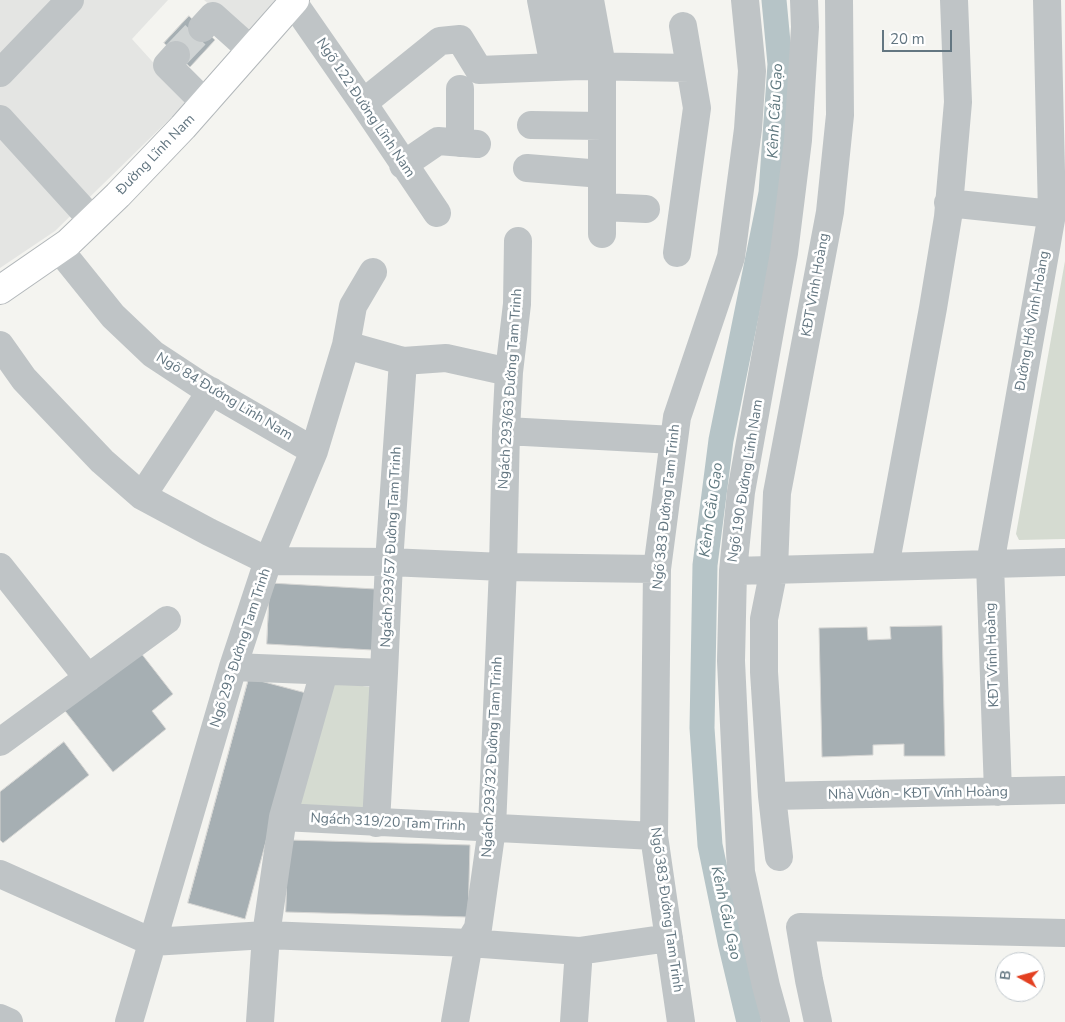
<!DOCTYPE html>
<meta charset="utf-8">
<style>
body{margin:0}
#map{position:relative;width:1065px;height:1022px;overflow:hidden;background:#f4f4f0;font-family:"Nunito Sans",sans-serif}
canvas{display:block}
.north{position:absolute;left:995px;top:952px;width:50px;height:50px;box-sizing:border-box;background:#fff;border:1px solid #c1c8cd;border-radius:50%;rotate:277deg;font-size:14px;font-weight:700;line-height:20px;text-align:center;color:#637681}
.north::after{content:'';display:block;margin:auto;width:18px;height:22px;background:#e34021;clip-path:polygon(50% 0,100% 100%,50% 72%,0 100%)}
.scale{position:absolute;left:882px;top:30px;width:70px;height:22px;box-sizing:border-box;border:2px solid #637681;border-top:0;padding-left:6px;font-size:15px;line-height:18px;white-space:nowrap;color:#637681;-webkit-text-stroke:4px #fff;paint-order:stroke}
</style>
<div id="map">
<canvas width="1065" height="1022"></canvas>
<div class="north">B</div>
<div class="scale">20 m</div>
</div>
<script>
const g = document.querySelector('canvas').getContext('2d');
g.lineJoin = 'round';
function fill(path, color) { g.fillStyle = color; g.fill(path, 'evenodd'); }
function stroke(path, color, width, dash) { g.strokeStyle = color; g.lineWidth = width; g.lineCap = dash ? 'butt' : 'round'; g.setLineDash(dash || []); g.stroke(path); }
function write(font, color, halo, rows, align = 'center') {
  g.font = font + ' "Nunito Sans",sans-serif'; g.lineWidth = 5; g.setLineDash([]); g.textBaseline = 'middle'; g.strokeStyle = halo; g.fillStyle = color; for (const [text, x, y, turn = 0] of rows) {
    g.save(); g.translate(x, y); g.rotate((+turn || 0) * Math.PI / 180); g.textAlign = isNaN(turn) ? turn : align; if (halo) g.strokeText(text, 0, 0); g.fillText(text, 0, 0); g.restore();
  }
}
const built = new Path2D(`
 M0 0H168L132 39 188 101 55 231 0 268Z
 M204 0H283L250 39Z`);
const green = new Path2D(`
 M1065 261V539L1019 540 1016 534Z
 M331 681 375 688 370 813 296 808Z`);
const canal = new Path2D(`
 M749 1022 730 942 710 845 702 728 705 565 721 440 771 193 780 64 774 0`);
const building = new Path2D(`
 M189 16 215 40 190 67 164 43Z
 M270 583 375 589 372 650 267 644Z
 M942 626 945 756H904V744L873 745V755L822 757 819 628 867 627 868 640 891 639 890 627Z
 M137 648 173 694 152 711 166 729 113 772 62 707Z
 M249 678 306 693 245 919 188 903Z
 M64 742 89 775 3 843 0 840V792Z
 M288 840 470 845 468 917 286 912Z`);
const minorTunnel = new Path2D(`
 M176 55 202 28`);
const minor = new Path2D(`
 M541 0 554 66
 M569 0 581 66
 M590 0 602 66V234
 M293 2 363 103 437 213
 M202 28 213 16 251 50
 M176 55 167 65 205 103
 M0 73 70 0
 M363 103 440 41 460 39 479 70 581 66 689 68
 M0 119 92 220
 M531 125 602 126
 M460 143V89
 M403 165 438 141 477 144
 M527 168 602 174
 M948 203 1052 214
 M602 207 646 209
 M59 249 113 316 153 354 200 385 314 451
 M677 253 697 108 683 26
 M0 345 24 379 102 461 142 496 209 532 268 561 389 562 503 567 657 569
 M346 345 353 306 373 272
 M506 431 674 440
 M142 496 211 391
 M0 567 88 678
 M885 567 933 308 948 217 958 102 954 0
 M733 571 1065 562
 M233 667 384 673 389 562 403 361
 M0 742 167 620
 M998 792 990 564 1052 214 1047 0
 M772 796 1065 790
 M283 817 654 836
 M376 823 384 673
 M779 857 772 796 764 672V619L774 569 777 493 830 212 840 115 839 0
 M0 874 152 942 266 935 469 943 579 951 669 938
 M0 1018 9 1022
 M129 1022 233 667 268 561 314 451 346 345 403 361 446 358 509 372
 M260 1022 266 935 283 817 324 672
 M455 1022 469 943 478 928 492 828 503 567 506 431 509 372 517 304 518 241
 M574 1022 578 964
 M681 1022 654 836 657 569 677 417 731 257 748 129 752 71 745 0
 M776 1022 766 986 741 872 731 661 733 571 741 492 784 253 798 140 805 27 804 0
 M818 1022 809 980 800 927 1065 933`);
const major = new Path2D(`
 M0 290 68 243 118 195 183 127 295 0`);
const streetNames = [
 ["Ngõ 122 Đường Lĩnh Nam",365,108,56],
 ["Đường Lĩnh Nam",156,155,-46],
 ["KĐT Vĩnh Hoàng",816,285,-80],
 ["Đường Hồ Vĩnh Hoàng",1033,321,-80],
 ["Ngách 293/63 Đường Tam Trinh",511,389,-86],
 ["Ngõ 84 Đường Lĩnh Nam",224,397,31],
 ["Ngõ 190 Đường Lĩnh Nam",746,481,-81],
 ["Ngõ 383 Đường Tam Trinh",667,507,-84],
 ["Ngách 293/57 Đường Tam Trinh",392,547,-87],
 ["Ngõ 293 Đường Tam Trinh",241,648,-72],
 ["KĐT Vĩnh Hoàng",993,655,-92],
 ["Ngách 293/32 Đường Tam Trinh",493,757,-87],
 ["Nhà Vườn - KĐT Vĩnh Hoàng",918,794,-1],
 ["Ngách 319/20 Tam Trinh",388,823,3],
 ["Ngõ 383 Đường Tam Trinh",666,910,82]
];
const waterNames = [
 ["Kênh Cầu Gạo",776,111,-87],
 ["Kênh Cầu Gạo",712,510,-82],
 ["Kênh Cầu Gạo",725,913,78]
];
fill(built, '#e4e5e3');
fill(green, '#d5dbd1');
stroke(canal, '#b6c4c7', 25);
fill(building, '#a6afb3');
stroke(building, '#d5d5d3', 1);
stroke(minorTunnel, '#d0d4d4', 28, [28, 14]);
stroke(major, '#b2b7ba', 30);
stroke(minor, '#bfc4c6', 28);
stroke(major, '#fff', 28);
write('14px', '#637681', '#fff', streetNames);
write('italic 15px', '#5f787f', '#fff', waterNames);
</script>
